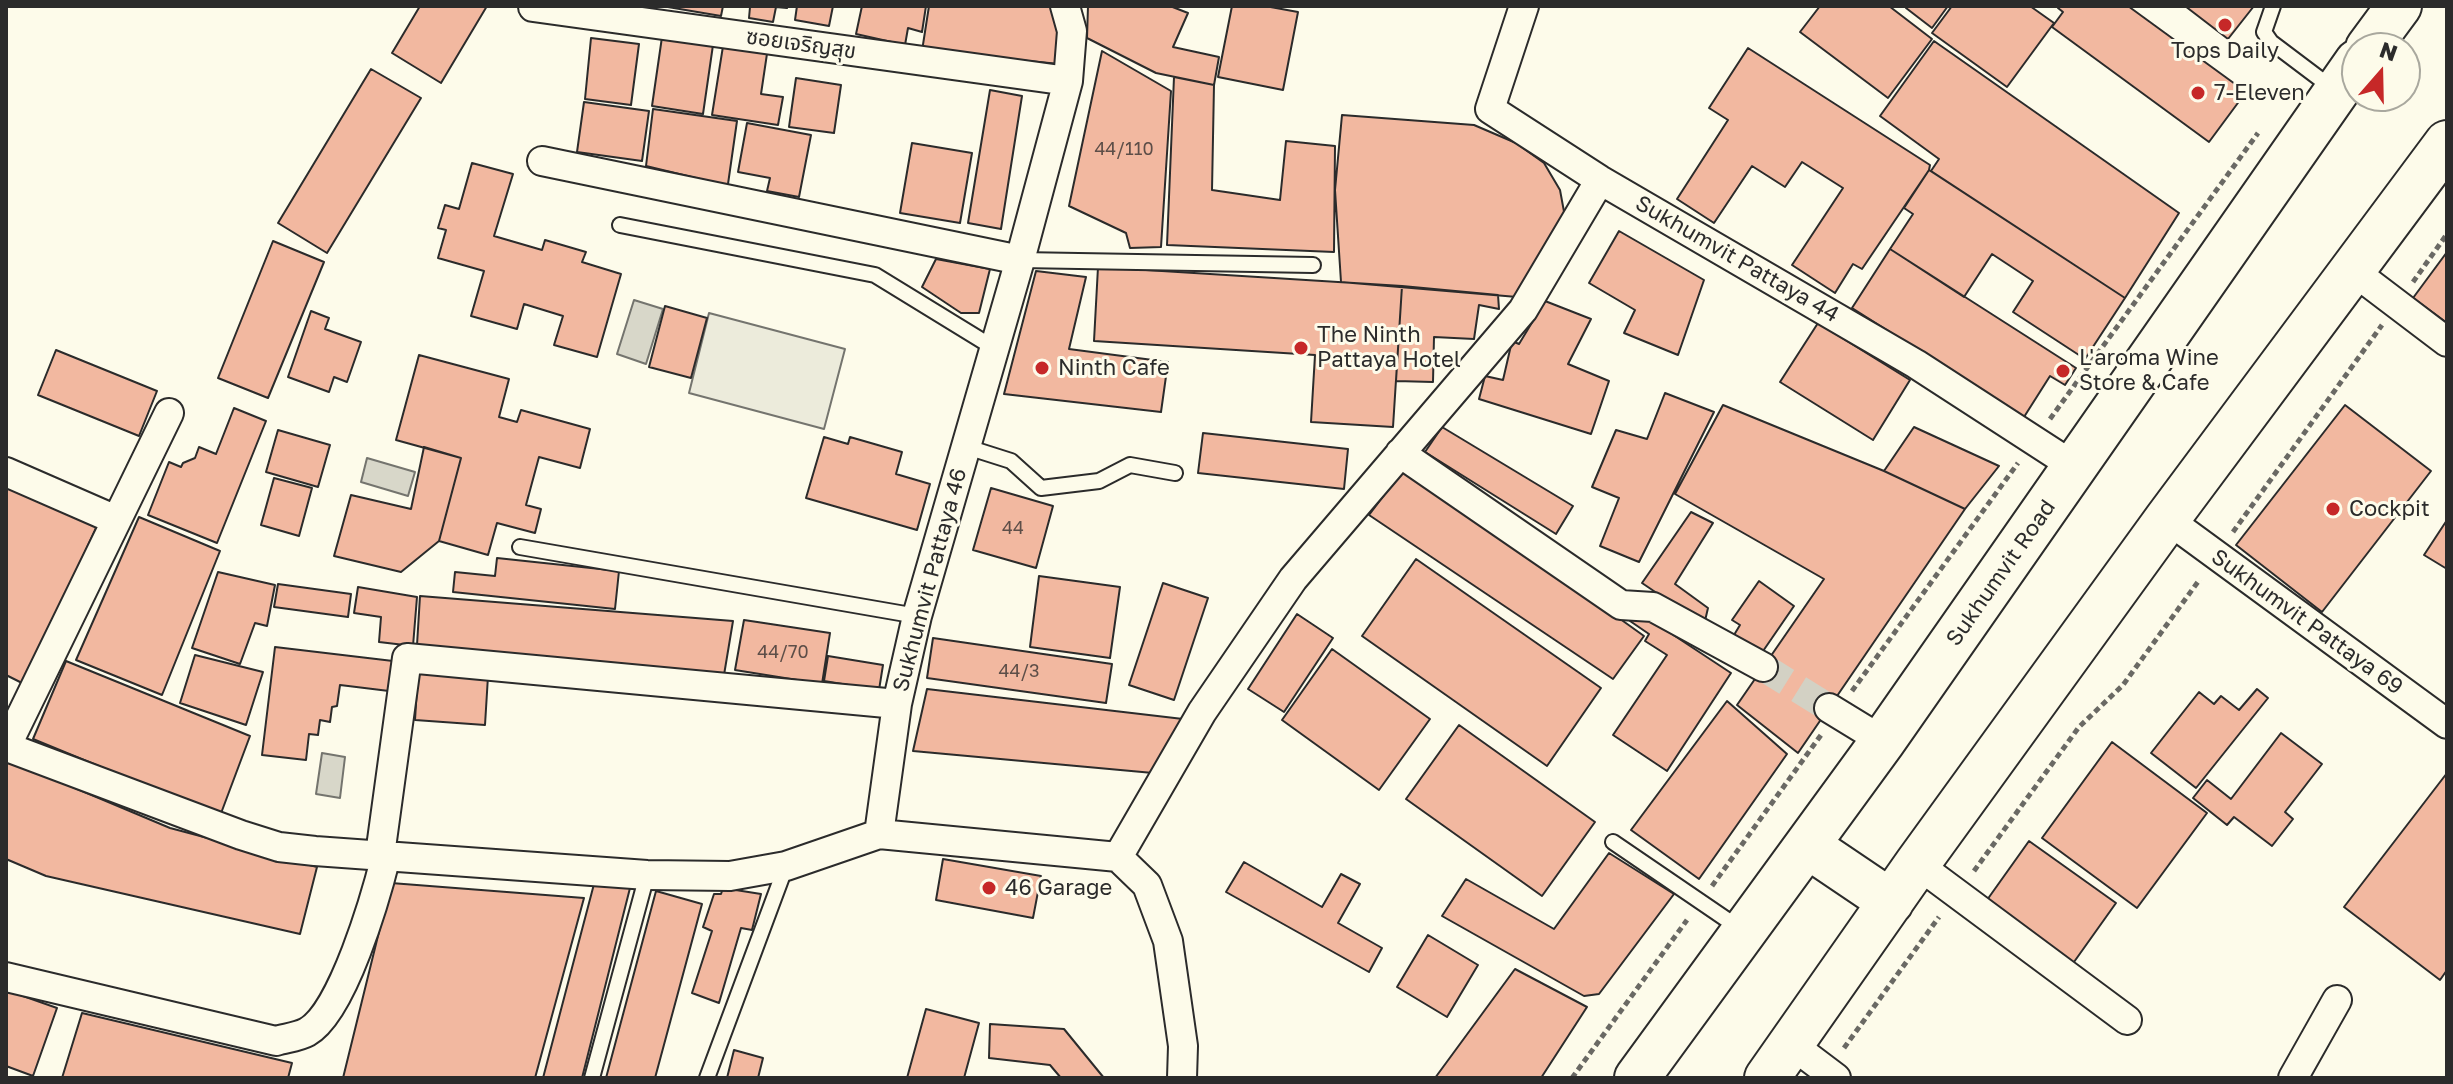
<!DOCTYPE html>
<meta charset="utf-8">
<style>
body{margin:0}
#map{position:relative;width:2453px;height:1084px;overflow:hidden;background:#fdfbea;font-family:"Golos Text",sans-serif}
canvas{display:block}
.frame{position:absolute;inset:0;border:8px solid #2b2b2b;pointer-events:none}
.north{position:absolute;left:2341px;top:32px;width:80px;height:80px;box-sizing:border-box;background:#fdfbea;border:2px solid #a9a89e;border-radius:50%;rotate:20deg;font-size:22px;font-weight:700;line-height:32px;text-align:center;color:#2b2b2b}
.north::after{content:'';display:block;margin:auto;width:28px;height:36px;background:#c62828;clip-path:polygon(50% 0,100% 100%,50% 72%,0 100%)}
</style>
<div id="map">
<canvas width="2453" height="1084"></canvas>
<div class="frame"></div>
<div class="north">N</div>
</div>
<script>
const g = document.querySelector('canvas').getContext('2d');
g.lineJoin = 'round';
function fill(path, color) { g.fillStyle = color; g.fill(path, 'evenodd'); }
function stroke(path, color, width, dash) { g.strokeStyle = color; g.lineWidth = width; g.lineCap = dash ? 'butt' : 'round'; g.setLineDash(dash || []); g.stroke(path); }
function write(font, color, halo, rows, align = 'center') {
  g.font = font + ' "Golos Text","Noto Sans Thai",sans-serif'; g.lineWidth = 6; g.setLineDash([]); g.textBaseline = 'middle'; g.strokeStyle = halo; g.fillStyle = color; for (const [text, x, y, turn = 0] of rows) {
    g.save(); g.translate(x, y); g.rotate((+turn || 0) * Math.PI / 180); g.textAlign = isNaN(turn) ? turn : align; if (halo) g.strokeText(text, 0, 0); g.fillText(text, 0, 0); g.restore();
  }
}
const green = new Path2D(`
 M709 313 845 349 824 429 689 393Z`);
const water = new Path2D(`
 M634 300 663 309 646 364 617 354Z
 M367 458 415 472 408 496 361 482Z
 M322 753 345 757 340 798 316 794Z`);
const building = new Path2D(`
 M420 6H487L441 83 392 53Z
 M662 6H723L721 16Z
 M740 6H788L787 8 776 7 773 22 749 18 750 7Z
 M797 6H833L829 26 795 20Z
 M862 6H926L922 32 908 28 905 45 856 34Z
 M929 6H1053L1063 48 1060 64 922 51Z
 M1088 6H1170L1188 13 1173 47 1219 57 1214 85 1156 73 1087 38Z
 M1232 6H1265L1298 12 1283 90 1218 77Z
 M1820 6H1889L1932 39 1888 98 1800 32Z
 M1908 6H1948L1932 28 1906 8Z
 M1952 6H2030L2054 23 2007 87 1932 33Z
 M2060 6H2128L2246 92 2209 142 2052 27 2063 12 2058 8Z
 M2185 6H2254L2228 39Z
 M662 37 713 45 703 114 652 106Z
 M591 38 639 44 631 105 585 99Z
 M724 40 768 47 761 94 783 97 778 125 712 115Z
 M1934 41 2179 213 2125 298 1931 171 1939 159 1880 116Z
 M1748 48 1930 165 1929 170 1862 269 1853 264 1835 293 1792 265 1843 188 1802 162 1785 187 1752 166 1714 223 1677 199 1728 120 1709 108Z
 M1102 51 1171 91 1161 247 1130 248 1126 233 1069 206Z
 M371 69 421 98 327 253 278 223Z
 M1174 77 1214 85 1212 190 1280 200 1286 141 1335 146 1334 252 1167 245Z
 M796 78 841 85 834 133 789 127Z
 M990 90 1022 96 1001 229 968 223Z
 M584 102 649 111 642 161 577 152Z
 M653 109 737 121 727 191 698 186 700 179 646 166Z
 M1342 115 1474 125 1516 143 1544 163 1560 190 1565 217 1517 297 1341 282 1335 190Z
 M747 123 811 135 799 197 767 191 770 178 738 172Z
 M912 143 972 153 960 223 900 213Z
 M472 163 513 174 494 236 542 250 545 240 586 252 582 262 621 274 597 357 554 345 563 316 524 304 517 329 471 316 484 271 438 258 446 230 438 228 445 205 459 209Z
 M1929 170 2125 298 2085 359 2013 312 2033 281 1992 254 1964 297 1890 249 1913 214 1904 208Z
 M1619 231 1704 280 1678 355 1624 333 1635 310 1589 283Z
 M273 241 324 262 268 398 218 378Z
 M1890 249 2076 368 2065 385 2050 376 2024 417 1852 308Z
 M2447 252V323L2413 298Z
 M936 259 990 269 979 313H961L922 287Z
 M1098 267 1402 286 1393 427 1311 422 1315 355 1094 341Z
 M1036 271 1086 277 1069 349 1168 362 1161 412 1004 394Z
 M1402 286 1498 295 1499 309 1479 305 1474 339 1434 337 1433 382 1396 381Z
 M1545 301 1591 319 1568 364 1609 381 1591 434 1479 399 1485 376 1503 380 1512 341 1519 344Z
 M665 306 707 318 691 378 649 367Z
 M311 311 329 318 325 329 361 342 347 382 334 377 329 392 288 377Z
 M1818 323 1910 380 1873 440 1780 382Z
 M56 350 157 391 139 436 38 395Z
 M419 355 509 379 499 417 517 422 521 410 590 429 580 468 539 457 526 505 541 509 535 533 497 523 488 555 439 541 461 458 396 440Z
 M1665 393 1714 412 1639 562 1600 546 1619 498 1592 487 1616 430 1647 439Z
 M1723 405 1884 471 1965 509 1798 753 1737 705 1824 579 1675 494Z
 M2345 405 2431 471 2322 612 2236 545Z
 M234 408 266 421 217 543 148 515 169 462 181 467 183 463 195 458 199 447 216 454Z
 M1442 427 1573 506 1556 534 1425 452Z
 M1914 427 1999 466 1965 509 1884 471Z
 M278 430 330 445 318 487 266 472Z
 M1203 433 1348 449 1344 489 1198 473Z
 M824 437 848 444 850 437 902 452 896 474 930 484 917 530 806 498Z
 M424 447 461 458 439 541 401 572 334 556 351 495 411 509Z
 M1406 466 1644 636 1613 679 1369 515Z
 M274 478 312 488 299 536 261 525Z
 M6 484 97 526 24 684 6 675Z
 M991 488 1053 506 1036 568 973 550Z
 M1691 512 1713 523 1675 584 1708 608 1704 625 1642 583Z
 M139 517 220 551 162 695 76 660Z
 M2447 520V569L2424 555Z
 M497 558 619 571 615 609 453 592 455 572 495 576Z
 M1416 559 1601 688 1547 766 1362 636Z
 M218 572 275 585 267 626 255 623 240 664 192 648Z
 M1039 576 1120 587 1110 658 1030 647Z
 M1759 581 1794 606 1761 654 1734 635 1740 625 1732 620Z
 M1163 583 1208 598 1174 700 1129 685Z
 M278 584 351 594 348 617 274 607Z
 M358 587 417 597 413 646 379 642 381 617 354 613Z
 M420 596 733 621 724 675 417 645Z
 M1637 611 1731 673 1667 771 1613 735 1667 655 1645 641 1649 634 1630 621Z
 M1297 614 1333 638 1284 712 1248 689Z
 M744 620 830 633 822 684 735 670Z
 M933 638 1112 664 1106 703 927 678Z
 M275 647 393 661 389 691 340 685 337 706 332 707 330 722 320 720 318 735 309 734 306 760 262 755Z
 M1332 649 1430 719 1379 790 1282 720Z
 M195 655 263 672 246 725 180 703Z
 M828 656 883 665 879 690 824 681Z
 M66 661 250 736 220 816 33 739Z
 M418 671 488 676 485 725 415 720Z
 M927 689 1183 719 1153 773 913 751Z
 M2257 689 2268 698 2196 788 2151 753 2199 692 2214 704 2221 696 2239 710Z
 M1727 701 1787 754 1699 879 1631 830Z
 M1459 725 1595 822 1542 896 1406 799Z
 M2281 733 2322 764 2285 812 2293 819 2272 846 2234 817 2227 825 2193 798 2207 780 2231 799Z
 M2112 742 2207 813 2137 908 2042 838Z
 M6 759 170 828 317 867 300 934 46 876 6 859Z
 M2447 773V970L2440 980 2344 907Z
 M2029 841 2116 903 2069 969 1982 907Z
 M1609 853 1674 894 1599 994 1584 996 1442 916 1466 879 1554 929Z
 M943 859 1041 876 1033 918 936 900Z
 M1244 862 1322 907 1341 874 1360 884 1338 923 1382 948 1369 972 1226 892Z
 M391 883 584 898 535 1078H343Z
 M594 884 630 888 582 1078H543Z
 M723 888 761 894 752 930 741 928 719 1003 692 993 712 931 703 927 714 894H721Z
 M656 891 702 904 655 1078H606Z
 M1428 935 1478 965 1447 1017 1397 987Z
 M1515 969 1587 1007 1541 1078H1435Z
 M6 990 57 1008 33 1076 6 1066Z
 M926 1009 979 1023 964 1078H907Z
 M82 1013 292 1063 288 1078H62Z
 M990 1024 1064 1029 1104 1078H1061L1050 1065 989 1058Z
 M734 1050 763 1058 758 1078H727Z`);
const minorTunnel = new Path2D(`
 M1763 667 1829 708`);
const path = new Path2D(`
 M2413 282 2447 234
 M2050 419 2258 133
 M2233 532 2382 325
 M1852 691 2018 463
 M1974 871 2079 727 2123 685 2200 579
 M1712 886 1821 735
 M1844 1048 1939 917
 M1572 1078 1687 920`);
const service = new Path2D(`
 M2273 6 2264 32 2271 42 2332 88
 M620 225 875 275 994 348
 M1020 260 1313 265
 M967 447 1011 461 1041 488 1099 481 1130 465 1175 473
 M520 547 917 616
 M1613 842 1742 930
 M592 1078 647 875
 M707 1078 786 866`);
const minor = new Path2D(`
 M1065 6 1072 31 1068 81 1020 260 917 616 897 704 879 834 1118 857 1147 885 1168 941 1183 1046 1182 1078
 M1524 6 1490 109 1600 180 1916 364 2075 467
 M533 7 1068 81
 M542 161 1020 260
 M2352 270 2447 342
 M1400 453 1621 605 1653 607 1763 667
 M6 472 116 520
 M2167 519 2447 724
 M1829 708 1883 741
 M6 747 169 413
 M7 747 241 835 279 847 315 851 647 875 730 876 786 866 879 834
 M380 855 407 658 897 704
 M1118 857 1202 712 1293 579 1523 310 1600 180
 M1917 864 2127 1020
 M6 977 276 1041C286 1038 298 1037 307 1032 343 1012 376 896 386 856
 M1791 1044 1836 1078
 M2293 1078 2337 1000`);
const trunk = new Path2D(`
 M2368 48 2399 6
 M1808 846 1891 902
 M1637 1078 1883 741 2357 62
 M1767 1078 1917 864 2167 519 2447 143`);
const markers = [
 [2225,25,8,"#c62828"],
 [2198,93,8,"#c62828"],
 [1301,348,8,"#c62828"],
 [1042,368,8,"#c62828"],
 [2063,371,8,"#c62828"],
 [2333,509,8,"#c62828"],
 [989,888,8,"#c62828"]
];
const numberNames = [
 ["44/110",1124,149],
 ["44",1013,528],
 ["44/70",783,652],
 ["44/3",1019,671]
];
const streetNames = [
 ["ซอยเจริญสุข",801,44,8],
 ["Sukhumvit Pattaya 44",1737,259,30],
 ["Sukhumvit Road",2001,573,-55],
 ["Sukhumvit Pattaya 46",930,580,-75],
 ["Sukhumvit Pattaya 69",2307,622,36]
];
const poiNames = [
 ["Tops Daily",2225,51,"center"],
 ["7-Eleven",2214,93],
 ["The Ninth",1317,335],
 ["Pattaya Hotel",1317,360],
 ["L'aroma Wine",2079,358],
 ["Store & Cafe",2079,383],
 ["Ninth Cafe",1058,368],
 ["Cockpit",2349,509],
 ["46 Garage",1005,888]
];
fill(green, '#ecebdb');
stroke(green, '#74746e', 2);
fill(water, '#d8d7c9');
stroke(water, '#74746e', 2);
fill(building, '#f2b8a0');
stroke(building, '#2b2b2b', 2);
stroke(minorTunnel, '#d3d1c4', 28, [28, 14]);
stroke(service, '#2b2b2b', 18);
stroke(minor, '#2b2b2b', 32);
stroke(trunk, '#2b2b2b', 48);
stroke(path, '#6a6964', 5, [6, 4]);
stroke(service, '#fdfbea', 14);
stroke(minor, '#fdfbea', 28);
stroke(trunk, '#fdfbea', 44);
for (const [x, y, r, color] of markers) { const dot = new Path2D(); dot.arc(x, y, r, 0, 2 * Math.PI); g.fillStyle = color; g.fill(dot); stroke(dot, '#fdfbea', 3); }
write('18px', '#5d4e48', null, numberNames);
write('22px', '#2b2b2b', '#fdfbea', streetNames);
write('22px', '#2b2b2b', '#fdfbea', poiNames, 'left');
</script>
